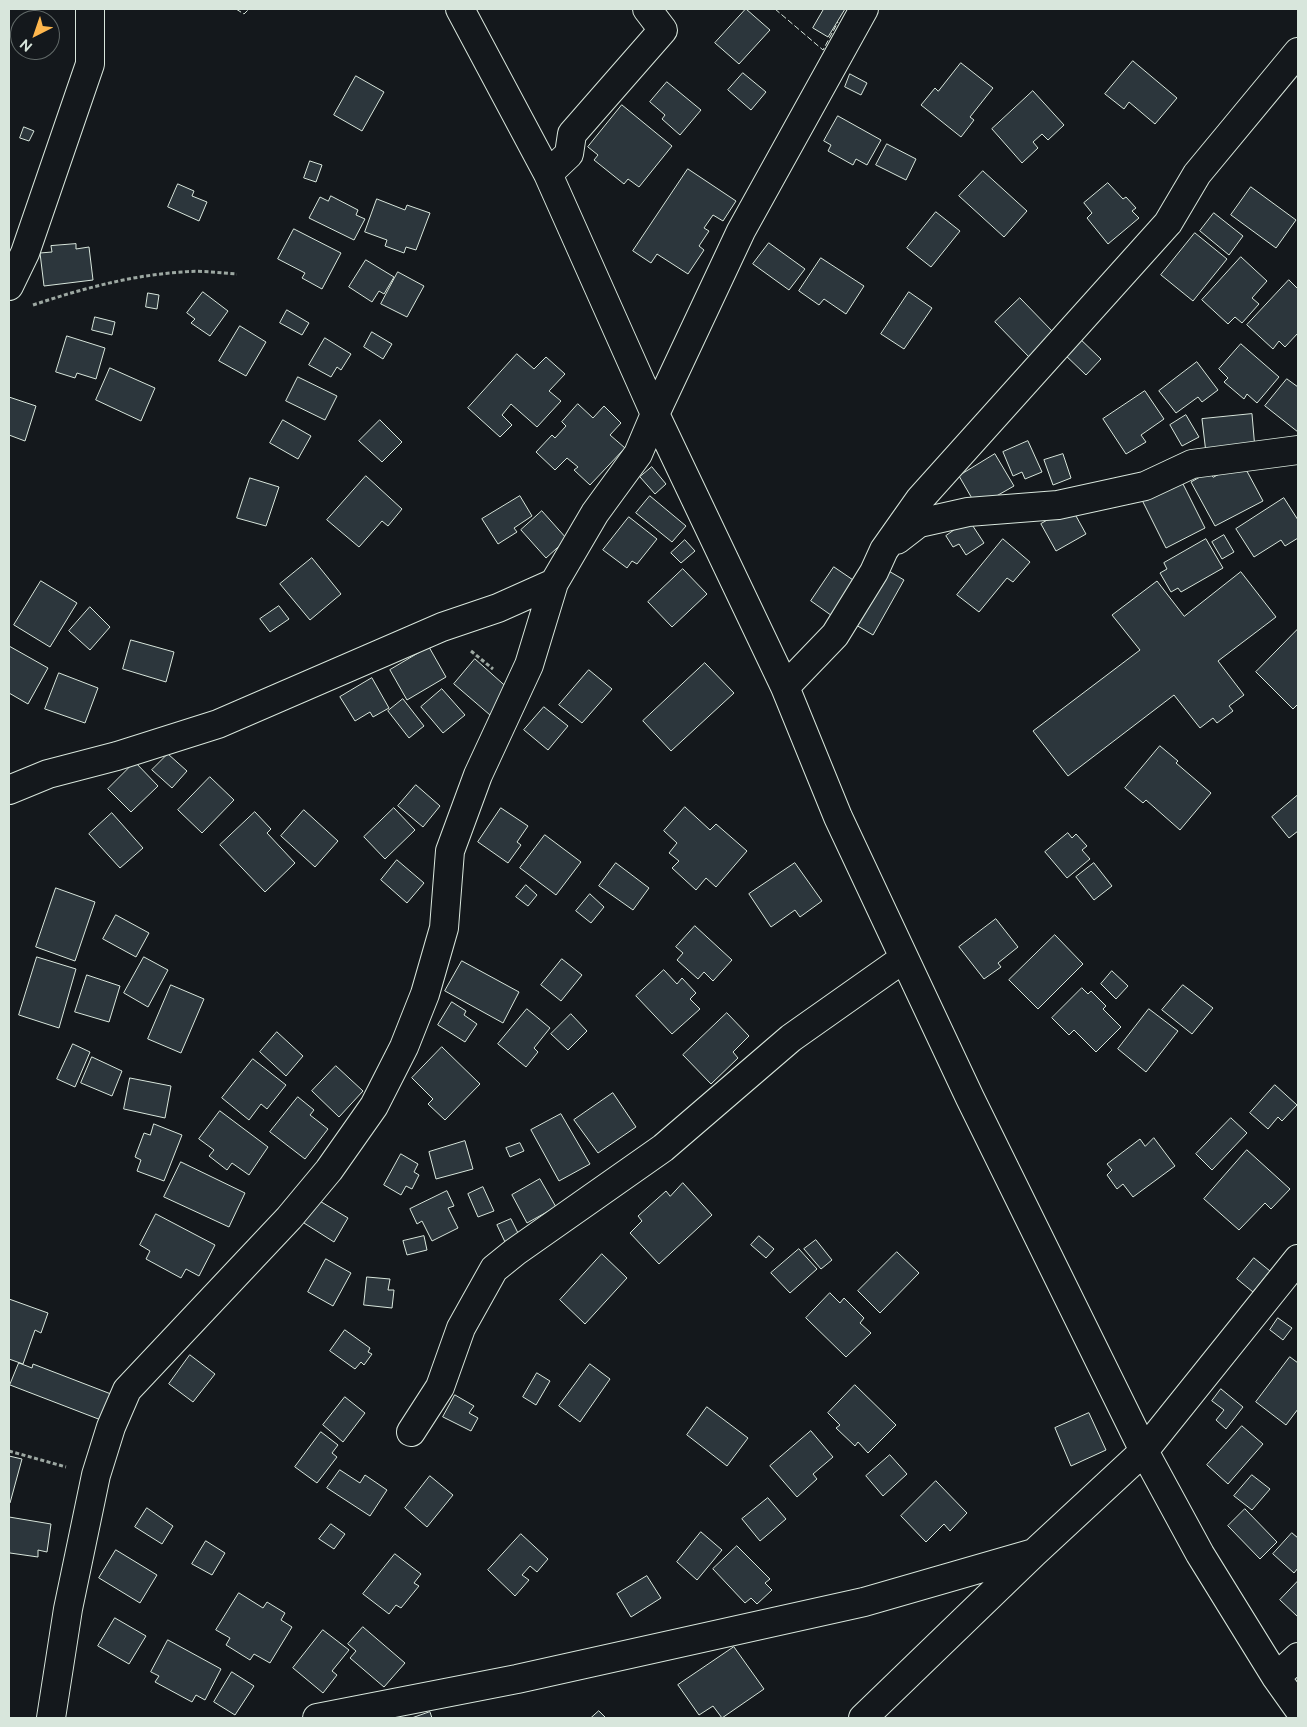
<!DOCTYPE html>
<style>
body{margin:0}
#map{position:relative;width:1307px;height:1727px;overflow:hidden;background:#14181c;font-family:Raleway,sans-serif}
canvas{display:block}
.frame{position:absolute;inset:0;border:10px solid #d8e6dc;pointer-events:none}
.north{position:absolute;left:10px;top:10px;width:50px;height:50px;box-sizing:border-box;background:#14181c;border:1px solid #626a69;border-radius:50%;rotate:221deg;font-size:14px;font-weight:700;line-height:20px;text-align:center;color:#d8e6dc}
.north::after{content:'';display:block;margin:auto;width:18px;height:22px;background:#ffb74d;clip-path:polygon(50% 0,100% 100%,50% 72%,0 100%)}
</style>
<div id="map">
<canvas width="1307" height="1727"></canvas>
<div class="frame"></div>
<div class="north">N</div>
</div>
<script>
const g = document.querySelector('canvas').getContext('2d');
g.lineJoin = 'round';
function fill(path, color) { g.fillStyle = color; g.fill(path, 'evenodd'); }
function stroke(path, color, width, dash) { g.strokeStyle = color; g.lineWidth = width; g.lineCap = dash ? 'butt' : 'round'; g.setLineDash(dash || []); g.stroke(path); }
const building = new Path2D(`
 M746 9 770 30 739 64 715 43Z
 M824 9H845L828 37 813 28Z
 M1133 61 1177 98 1155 124 1129 102 1124 109 1105 94Z
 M961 63 993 88 970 117 974 120 961 137 921 105 935 88 938 91Z
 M743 73 766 92 751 110 728 90Z
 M850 74 867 83 861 95 845 87Z
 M356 76 384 92 362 131 334 115Z
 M667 82 701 110 680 135 662 119 665 115 650 102Z
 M1033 91 1064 125 1048 140 1042 134 1033 142 1038 148 1022 163 992 129Z
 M622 105 672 146 639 187 628 179 624 184 594 160 598 155 588 147Z
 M838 116 881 140 867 165 856 159 853 165 828 151 831 145 824 141Z
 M24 127 34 131 29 141 20 138Z
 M887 144 916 159 906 180 876 165Z
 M310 161 322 165 316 182 304 178Z
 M688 169 736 201 723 221 713 215 704 228 709 231 699 246 704 250 688 274 657 254 651 263 633 251Z
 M983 171 1027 211 1004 237 959 196Z
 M1108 183 1123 199 1126 197 1136 208 1132 211 1139 218 1108 244 1087 218 1092 213 1084 203Z
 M178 184 194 191 192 196 207 202 199 221 168 207Z
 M1251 187 1296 220 1276 248 1231 215Z
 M331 196 358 210 356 215 365 219 354 240 309 218 320 197 328 201Z
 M377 199 405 210 407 205 430 213 416 250 406 247 404 253 385 246 387 240 365 232Z
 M936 212 960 231 931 267 907 248Z
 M1214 213 1243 236 1229 255 1200 231Z
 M294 229 341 253 322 289 302 278 305 273 278 259Z
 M1195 233 1227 259 1193 301 1161 275Z
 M769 243 805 269 789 290 753 264Z
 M76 244V249L89 247 93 280 44 286 40 253 52 252 51 246Z
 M1241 257 1267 281 1252 298 1259 304 1242 323 1235 317 1228 324 1202 300Z
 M821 258 864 286 846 314 824 299 819 305 799 291Z
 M366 260 394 277 384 294 379 291 372 302 349 287Z
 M398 272 424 286 407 317 381 304Z
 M1289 280 1298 289V333L1285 347 1279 341 1273 349 1247 325Z
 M203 292 228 311 210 336 191 323 195 319 187 313Z
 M909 292 932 308 904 349 881 334Z
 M148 293 159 295 157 309 146 307Z
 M1020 298 1054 333 1029 357 995 322Z
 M287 310 309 323 302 335 280 323Z
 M95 317 115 322 112 335 92 330Z
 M240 326 266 342 246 376 219 361Z
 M372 332 392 344 383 359 364 347Z
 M67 336 105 348 96 379 77 373 75 378 56 372Z
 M1077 336 1101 359 1086 375 1062 352Z
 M325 338 351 354 341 370 337 367 331 377 309 365Z
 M1241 344 1279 377 1257 403 1247 394 1244 399 1224 382 1228 378 1219 369Z
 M517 354 534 369 546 357 565 374 549 391 561 401 537 427 511 404 502 415 512 425 500 437 468 408Z
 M1197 362 1218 390 1202 402 1198 397 1176 413 1159 391Z
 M110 368 155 388 141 421 96 400Z
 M298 377 337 396 325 420 286 401Z
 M1287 379 1298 387V432L1265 406Z
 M1145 391 1164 419 1141 435 1146 442 1126 454 1103 419Z
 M9 397 36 406 25 441 9 435Z
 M578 404 593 418 604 406 621 423 610 435 625 448 590 485 574 470 578 467 567 458 555 470 536 452 552 435 555 438 566 426 562 422Z
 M1252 414 1255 449 1206 453 1202 419Z
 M1186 415 1199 437 1182 446 1170 425Z
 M283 420 311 436 298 459 270 443Z
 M380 420 402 442 382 462 359 441Z
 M1028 441 1042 472 1025 479 1022 472 1013 476 1003 452Z
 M995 454 1014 486 977 507 959 476Z
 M1063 454 1071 478 1053 485 1044 460Z
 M1242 462 1263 501 1215 526 1191 482 1209 472 1213 477Z
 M652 467 666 484 655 494 640 477Z
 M366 476 402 509 388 526 382 521 359 547 327 520Z
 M1179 476 1205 528 1166 548 1140 496Z
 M250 478 279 487 266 526 237 518Z
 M520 496 532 516 514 528 517 532 498 544 482 519Z
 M650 496 686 526 672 542 636 513Z
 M1284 498 1298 520V538L1285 546 1281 540 1254 557 1236 529Z
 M1071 507 1086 534 1056 551 1041 524Z
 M542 511 567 539 546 558 521 530Z
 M629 517 657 539 637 564 632 561 627 568 603 550Z
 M969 520 984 543 966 555 959 544 953 547 946 536Z
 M1224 535 1234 552 1222 559 1212 542Z
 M1003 539 1030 562 1013 582 1007 578 979 612 957 595Z
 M1206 539 1223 568 1181 592 1178 588 1171 592 1160 573 1167 569 1164 563Z
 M685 540 695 551 681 563 671 553Z
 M312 558 341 594 310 620 280 584Z
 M834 567 859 584 835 618 811 601Z
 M683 569 707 594 672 627 648 602Z
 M887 570 904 580 873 635 856 625Z
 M1241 572 1276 617 1218 661 1244 695 1229 706 1233 711 1217 723 1213 718 1200 728 1174 695 1068 776 1033 731 1140 650 1112 615 1157 581 1184 616Z
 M41 581 77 603 50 647 14 625Z
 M279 606 289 619 270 632 260 619Z
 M90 607 110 627 90 650 69 631Z
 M1298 629V704L1293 709 1256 672Z
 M131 640 174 652 166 682 123 669Z
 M9 646 48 668 28 704 9 693Z
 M429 647 446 677 407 700 390 670Z
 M475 659 511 691 490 715 454 684Z
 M705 663 734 693 671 751 643 721Z
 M589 670 612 689 582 723 559 705Z
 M59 673 98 688 85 723 45 709Z
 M372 678 389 708 373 717 370 712 355 721 340 697Z
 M442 689 465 715 443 733 421 707Z
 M403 699 424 726 409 738 388 711Z
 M544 707 568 726 548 750 524 730Z
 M1160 746 1178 761 1176 763 1211 793 1180 830 1146 800 1143 803 1125 788Z
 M168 754 187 771 172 788 152 770Z
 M135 762 158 786 131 812 108 789Z
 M210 777 234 800 202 833 178 810Z
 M416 785 440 806 423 827 398 806Z
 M1298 795V831L1289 838 1272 817Z
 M685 807 710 830 716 824 747 851 716 887 706 878 696 890 672 868 679 861 669 853 677 843 664 831Z
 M394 808 415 830 385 859 364 837Z
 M501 808 528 826 517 842 521 845 508 863 478 842Z
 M304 810 338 841 315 867 281 836Z
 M255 812 271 829 267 833 295 863 265 892 220 845Z
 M112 813 143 848 120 868 89 834Z
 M1068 833 1072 838 1076 834 1087 846 1082 850 1090 859 1067 878 1045 852Z
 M545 835 581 862 556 895 520 868Z
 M397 860 424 883 407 903 381 880Z
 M616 863 649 888 633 910 599 886Z
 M795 863 822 901 800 917 795 910 771 927 749 894Z
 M1094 863 1112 886 1094 900 1076 877Z
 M526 885 537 895 528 906 516 897Z
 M56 888 95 902 75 961 36 947Z
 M590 894 604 907 591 923 576 911Z
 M116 915 149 933 136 957 103 939Z
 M996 919 1018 947 998 963 1001 967 984 979 959 947Z
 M695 926 732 960 713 981 704 972 698 979 677 960 683 953 676 947Z
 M1055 935 1083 964 1038 1009 1009 980Z
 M37 957 76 969 59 1028 19 1015Z
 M144 957 168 970 148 1007 124 993Z
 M562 959 582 975 561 1001 541 985Z
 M462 961 519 992 503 1023 445 991Z
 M664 970 677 984 682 978 696 993 690 999 700 1009 672 1034 636 996Z
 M1112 971 1128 986 1116 999 1101 984Z
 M87 975 120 986 109 1022 75 1012Z
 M171 985 204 999 181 1053 148 1039Z
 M1183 985 1213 1008 1192 1034 1162 1010Z
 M1082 988 1088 994 1091 991 1106 1006 1103 1009 1121 1027 1096 1052 1074 1030 1069 1035 1052 1018Z
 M452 1002 466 1011 464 1015 477 1024 465 1042 438 1025Z
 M527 1009 550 1028 534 1048 538 1052 526 1067 498 1044Z
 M1149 1009 1178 1031 1146 1072 1118 1049Z
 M727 1013 749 1036 733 1052 738 1058 711 1084 683 1055Z
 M571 1014 587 1031 568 1050 551 1034Z
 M277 1032 303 1056 286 1076 260 1052Z
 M73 1044 90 1052 75 1087 57 1079Z
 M442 1047 480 1084 445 1120 428 1104 433 1099 412 1078Z
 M92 1057 122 1071 112 1096 81 1083Z
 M253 1059 286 1085 267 1109 261 1104 249 1120 222 1098Z
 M336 1066 363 1091 339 1117 312 1091Z
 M130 1078 171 1086 165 1118 124 1109Z
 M1275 1085 1297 1105 1282 1121 1278 1117 1268 1129 1250 1113Z
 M613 1093 636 1127 598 1153 574 1120Z
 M298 1097 314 1110 310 1115 328 1129 305 1159 270 1132Z
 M220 1111 268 1147 249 1175 232 1163 227 1170 209 1156 214 1150 199 1139Z
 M561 1114 590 1164 559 1181 531 1130Z
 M1231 1118 1247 1133 1212 1170 1196 1154Z
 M154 1124 182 1135 164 1181 137 1171 141 1160 135 1157 144 1133 150 1135Z
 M1154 1138 1175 1166 1133 1197 1123 1184 1117 1189 1107 1175 1112 1170 1107 1164 1140 1139 1145 1146Z
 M465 1141 473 1169 436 1179 429 1152Z
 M520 1143 524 1151 510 1157 506 1148Z
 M1247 1150 1290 1189 1271 1209 1265 1203 1239 1230 1204 1199Z
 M401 1154 418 1164 414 1172 419 1175 412 1189 406 1186 401 1195 384 1185Z
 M181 1162 245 1193 229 1227 164 1197Z
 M540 1179 556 1207 527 1223 512 1195Z
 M683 1183 712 1215 659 1264 630 1233 642 1221 638 1216 666 1191 670 1196Z
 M483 1187 494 1211 478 1217 468 1194Z
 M447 1191 454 1206 448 1208 458 1228 432 1241 422 1221 417 1224 410 1209Z
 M318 1200 348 1218 334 1242 304 1223Z
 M156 1214 215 1245 199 1276 186 1269 181 1278 146 1259 150 1251 140 1245Z
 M511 1219 519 1235 505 1242 497 1225Z
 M424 1236 427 1250 407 1255 403 1241Z
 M759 1236 774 1249 766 1258 751 1245Z
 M816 1240 832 1260 821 1269 804 1249Z
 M799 1249 817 1269 790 1293 771 1273Z
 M897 1252 919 1273 880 1313 858 1291Z
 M602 1254 627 1278 585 1324 560 1300Z
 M1254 1258 1270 1271 1253 1292 1237 1279Z
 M326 1259 351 1273 333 1306 308 1292Z
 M367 1277 390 1279 388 1290H394L392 1308 364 1305Z
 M830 1293 840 1303 844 1298 864 1318 860 1323 871 1333 846 1357 806 1318Z
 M9 1299 48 1313 41 1333 35 1330 23 1364 9 1359Z
 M1278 1318 1292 1328 1283 1340 1270 1330Z
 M345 1330 370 1348 368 1352 372 1354 364 1365 361 1362 355 1369 330 1351Z
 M190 1355 215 1374 193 1402 169 1384Z
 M1290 1357 1298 1363V1409L1286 1425 1256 1402Z
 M19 1363 32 1368 33 1364 111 1394 101 1420 10 1385Z
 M590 1364 610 1379 580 1422 559 1406Z
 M537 1373 550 1381 536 1405 523 1397Z
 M855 1385 896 1425 868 1453 858 1442 855 1446 836 1428 840 1425 828 1413Z
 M1221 1389 1243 1407 1226 1429 1216 1420 1224 1410 1212 1401Z
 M455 1395 474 1406 469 1413 478 1418 471 1431 443 1417Z
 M345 1397 365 1413 343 1442 323 1425Z
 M707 1407 748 1438 727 1466 687 1435Z
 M1089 1413 1106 1450 1071 1466 1055 1428Z
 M1242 1426 1263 1444 1228 1484 1207 1465Z
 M811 1431 833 1457 813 1474 817 1479 797 1497 770 1466Z
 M321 1432 338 1445 332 1453 337 1457 317 1483 295 1467Z
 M890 1455 907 1474 883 1496 866 1476Z
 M9 1456 22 1459 10 1503H9Z
 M340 1470 360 1483 365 1475 387 1490 370 1516 327 1488Z
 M1252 1475 1270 1489 1252 1510 1234 1496Z
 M430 1476 453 1495 427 1527 405 1508Z
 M936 1481 967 1513 950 1531 944 1524 926 1542 901 1516Z
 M768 1498 786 1519 760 1541 742 1519Z
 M147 1508 173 1526 162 1544 135 1527Z
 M1245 1509 1277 1542 1260 1559 1228 1526Z
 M9 1517 51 1524 47 1552 38 1550V1557L10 1553Z
 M331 1524 345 1534 334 1549 319 1539Z
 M701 1532 722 1550 697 1580 677 1562Z
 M1292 1533 1298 1538V1568L1294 1573 1273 1554Z
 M521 1534 548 1559 537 1572 530 1566 522 1575 529 1580 515 1596 488 1570Z
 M206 1541 225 1553 212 1575 192 1564Z
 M737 1546 770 1579 765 1583 772 1590 757 1604 751 1598 745 1603 713 1569Z
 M116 1550 157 1575 140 1603 99 1578Z
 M395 1554 421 1574 414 1583 419 1586 401 1608 396 1605 389 1614 363 1594Z
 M647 1576 661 1598 631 1617 617 1594Z
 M1298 1581V1617L1280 1600Z
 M239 1593 263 1608 267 1602 285 1613 281 1620 292 1627 270 1663 254 1654 250 1660 226 1645 230 1638 216 1630Z
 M115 1618 146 1636 129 1664 98 1646Z
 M363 1627 405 1663 384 1687 350 1658 356 1651 348 1644Z
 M323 1630 349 1650 332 1671 337 1675 323 1693 293 1668Z
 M168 1640 221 1669 205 1700 196 1695 192 1702 155 1682 159 1676 151 1672Z
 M734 1647 764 1689 722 1718 713 1706 699 1715 678 1685Z
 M232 1672 254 1686 235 1715 214 1702Z
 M599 1711 606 1718H591Z
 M430 1712 432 1718H412Z`);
const path = new Path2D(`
 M33 305C81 289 132 275 183 272 201 270 219 273 237 274
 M471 651 493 669
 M9 1451 66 1467`);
const minor = new Path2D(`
 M460 9 548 174 655 414 785 687 838 817 970 1098 1144 1451 1200 1554 1276 1677 1298 1708
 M548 174 569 154 572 134 663 30 647 9
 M9 286 25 253 90 64V9
 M897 540 919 523 968 512 1058 505 1145 486 1192 464 1298 450
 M785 687 835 635 874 572 884 550 920 499 1168 223 1197 174 1298 52
 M9 790 48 774 117 756 218 724 442 627 498 608 554 583
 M411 1432 440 1387 461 1328 494 1269 515 1252 663 1148 791 1038 903 959
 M1276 1677 1298 1657
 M51 1718 68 1609 96 1475 111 1427 127 1390 289 1218 329 1170 374 1106 404 1047 425 994 444 928 450 851 478 775 529 665 554 583 595 513 638 454 655 414 741 231 864 9
 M317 1718 517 1679 864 1602 1034 1553
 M863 1718 1034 1553 1144 1451 1298 1259`);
const fence = new Path2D(`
 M236 9 244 14 249 9
 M775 9 823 50 838 22`);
fill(building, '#2c363c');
stroke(building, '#d8e6dc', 1);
stroke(minor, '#d8e6dc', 30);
stroke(path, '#9da8a2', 3, [4, 2.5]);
stroke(minor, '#14181c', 28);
stroke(fence, '#d8e6dc', 1, [6, 2.5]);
</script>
